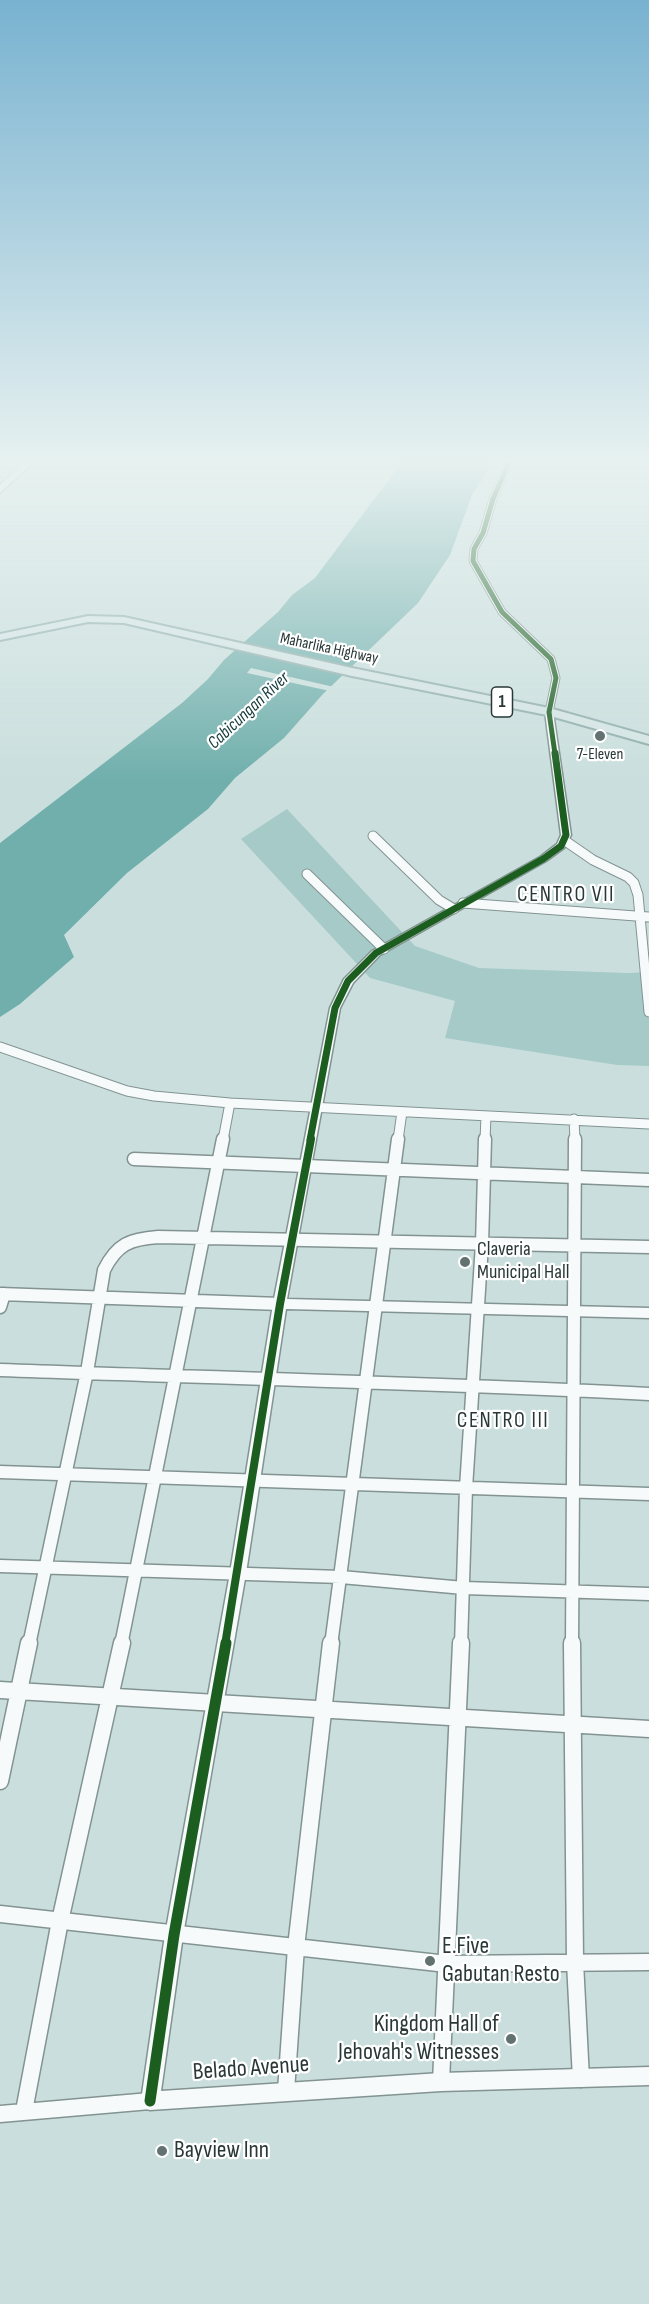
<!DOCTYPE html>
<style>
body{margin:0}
canvas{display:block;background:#cadfdd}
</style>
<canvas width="649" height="2304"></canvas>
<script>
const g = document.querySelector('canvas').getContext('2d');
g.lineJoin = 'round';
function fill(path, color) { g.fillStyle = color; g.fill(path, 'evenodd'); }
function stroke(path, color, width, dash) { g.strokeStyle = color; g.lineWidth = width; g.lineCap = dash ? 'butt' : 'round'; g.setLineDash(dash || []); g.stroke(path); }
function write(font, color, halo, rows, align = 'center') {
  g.font = font + ' "Sofia Sans Condensed",sans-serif'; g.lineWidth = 4.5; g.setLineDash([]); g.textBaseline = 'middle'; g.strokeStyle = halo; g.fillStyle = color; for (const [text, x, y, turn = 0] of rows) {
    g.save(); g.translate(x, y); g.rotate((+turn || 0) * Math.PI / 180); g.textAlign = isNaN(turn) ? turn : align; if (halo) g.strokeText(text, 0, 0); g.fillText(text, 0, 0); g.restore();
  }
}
const green = new Path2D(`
 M287 809 415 946 479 968 628 973 649 972V1066L617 1065 445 1038 455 1001 370 978 241 839Z`);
const water = new Path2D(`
 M405 458H489L490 467 472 495 450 555 418 603 323 694 284 738 235 778 208 809 127 873 64 935 74 957 20 1004 0 1017V843L182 703 208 679 224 660 278 612 292 595 315 578Z`);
const pier = new Path2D(`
 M251 668 334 687 330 691 247 673Z`);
const minorFar3 = new Path2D(`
 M511 458 493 499 483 533 474 549 473 561 502 612 551 659 556 678 549 712`);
const minorFar2 = new Path2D(`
 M373 836 439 900 454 909
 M564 840 593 860 628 877 634 883 638 895 649 1012
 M307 874 384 949
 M463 903 649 917
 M0 1047 127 1091 154 1096 230 1103 223 1140
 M230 1103 649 1124
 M574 1119 575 1140
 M398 1140 402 1112
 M485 1140 486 1116`);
const minorFar1 = new Path2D(`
 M134 1159 649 1180
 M0 1294 280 1304
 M0 1307 4 1294
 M0 1370C216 1378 433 1383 649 1394
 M0 1472 649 1494
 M0 1566 341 1577 464 1588 649 1594
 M29 1645 87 1372 104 1270C117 1244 130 1239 158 1237L649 1247
 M121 1645 223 1139
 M331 1645 398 1139
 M461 1645 466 1488 482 1244 485 1139
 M572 1645 575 1139`);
const minor = new Path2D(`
 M572 1643 575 1962 581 2079
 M0 1690 649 1729
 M0 1781 29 1643
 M0 1914 447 1964 649 1962
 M441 2082 461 1643
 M286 2091 296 1947 331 1643
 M24 2111 60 1921 122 1643
 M0 2114 150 2101`);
const tertiary = new Path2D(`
 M549 709 553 712 571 835 564 848 546 861 380 955 353 983 340 1008 287 1299 649 1308V1318L286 1309 246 1573 183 1935 161 2091 441 2073 649 2067V2085L441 2091 150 2110 143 2108 141 2101 165 1935 230 1573 273 1304 330 1008 344 979 372 951 540 857 557 844 561 835 545 712Z`);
const secondary = new Path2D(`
 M28 458H38L0 493V485Z`);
const trunk = new Path2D(`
 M88 616 124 617 352 668 549 708 649 736V744L547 715 352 676 124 623 88 622 0 640V634Z`);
const cyclewayFar3 = new Path2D(`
 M511 458 493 499 483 533 474 549 473 561 502 612 551 659 556 678 549 712 555 754`);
const cyclewayFar2 = new Path2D(`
 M310 1140 335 1008 348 981 376 953 543 859 561 846 566 835 555 753`);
const cyclewayFar1 = new Path2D(`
 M225 1645 280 1304 311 1139`);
const cycleway = new Path2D(`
 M150 2101 174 1935 226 1643`);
const markers = [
 [600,736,6,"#617271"],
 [465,1262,6,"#617271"],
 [430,1961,6,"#617271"],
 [511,2039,6,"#617271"],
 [162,2151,6,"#617271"]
];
const farStreetnames = [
 ["Maharlika Highway",329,649,12]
];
const farPoinames = [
 ["7-Eleven",600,755]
];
const shields = [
 [502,702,21]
];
const shieldNames = [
 ["1",502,702]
];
const farWaternames = [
 ["Cabicungan River",249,711,-43]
];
const poiNames = [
 ["Claveria",477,1250],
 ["Municipal Hall",477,1273]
];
const quarterNames = [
 ["CENTRO VII",566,895],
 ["CENTRO III",503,1421]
];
const nearPoinames = [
 ["E.Five",442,1947],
 ["Gabutan Resto",442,1975],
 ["Kingdom Hall of",499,2025,"right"],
 ["Jehovah's Witnesses",499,2053,"right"],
 ["Bayview Inn",174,2151]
];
const nearStreetnames = [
 ["Belado Avenue",251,2069,-4]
];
fill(green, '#a6cac8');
fill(water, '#70afac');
fill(pier, '#cadfdd');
stroke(minorFar3, '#829392', 9);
stroke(minorFar2, '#829392', 11);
stroke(minorFar1, '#829392', 15);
stroke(minor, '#829392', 19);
stroke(tertiary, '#829392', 3);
stroke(secondary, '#829392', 3);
stroke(trunk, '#90aeac', 4);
stroke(minorFar3, '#f7fafa', 7);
stroke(minorFar2, '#f7fafa', 9);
stroke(minorFar1, '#f7fafa', 12);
stroke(minor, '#f7fafa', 16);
fill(tertiary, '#f7fafa');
fill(secondary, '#f7fafa');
fill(trunk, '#d4e5e4');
stroke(cyclewayFar3, '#1b5e20', 5);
stroke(cyclewayFar2, '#1b5e20', 7);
stroke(cyclewayFar1, '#1b5e20', 8);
stroke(cycleway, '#1b5e20', 11);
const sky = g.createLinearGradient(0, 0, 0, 781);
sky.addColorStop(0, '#78b2d0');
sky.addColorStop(0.59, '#e7f1f0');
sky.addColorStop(1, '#e7f1f000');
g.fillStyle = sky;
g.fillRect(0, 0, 649, 781);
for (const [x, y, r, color] of markers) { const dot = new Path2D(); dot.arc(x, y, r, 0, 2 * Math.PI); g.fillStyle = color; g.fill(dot); stroke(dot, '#fff', 2); }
write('16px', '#293837', '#fff', farStreetnames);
write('16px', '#293837', '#fff', farPoinames);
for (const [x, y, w] of shields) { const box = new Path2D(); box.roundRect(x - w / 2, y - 15, w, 30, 4.5); g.fillStyle = '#fff'; g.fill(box); stroke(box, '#293837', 1.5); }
write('bold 18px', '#293837', null, shieldNames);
write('italic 18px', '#153b3a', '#fff', farWaternames);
write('20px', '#293837', '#fff', poiNames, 'left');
g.letterSpacing = '1.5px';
write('22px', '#293837', '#fff', quarterNames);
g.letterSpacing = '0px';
write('24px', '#293837', '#fff', nearPoinames, 'left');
write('24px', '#293837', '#fff', nearStreetnames);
</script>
